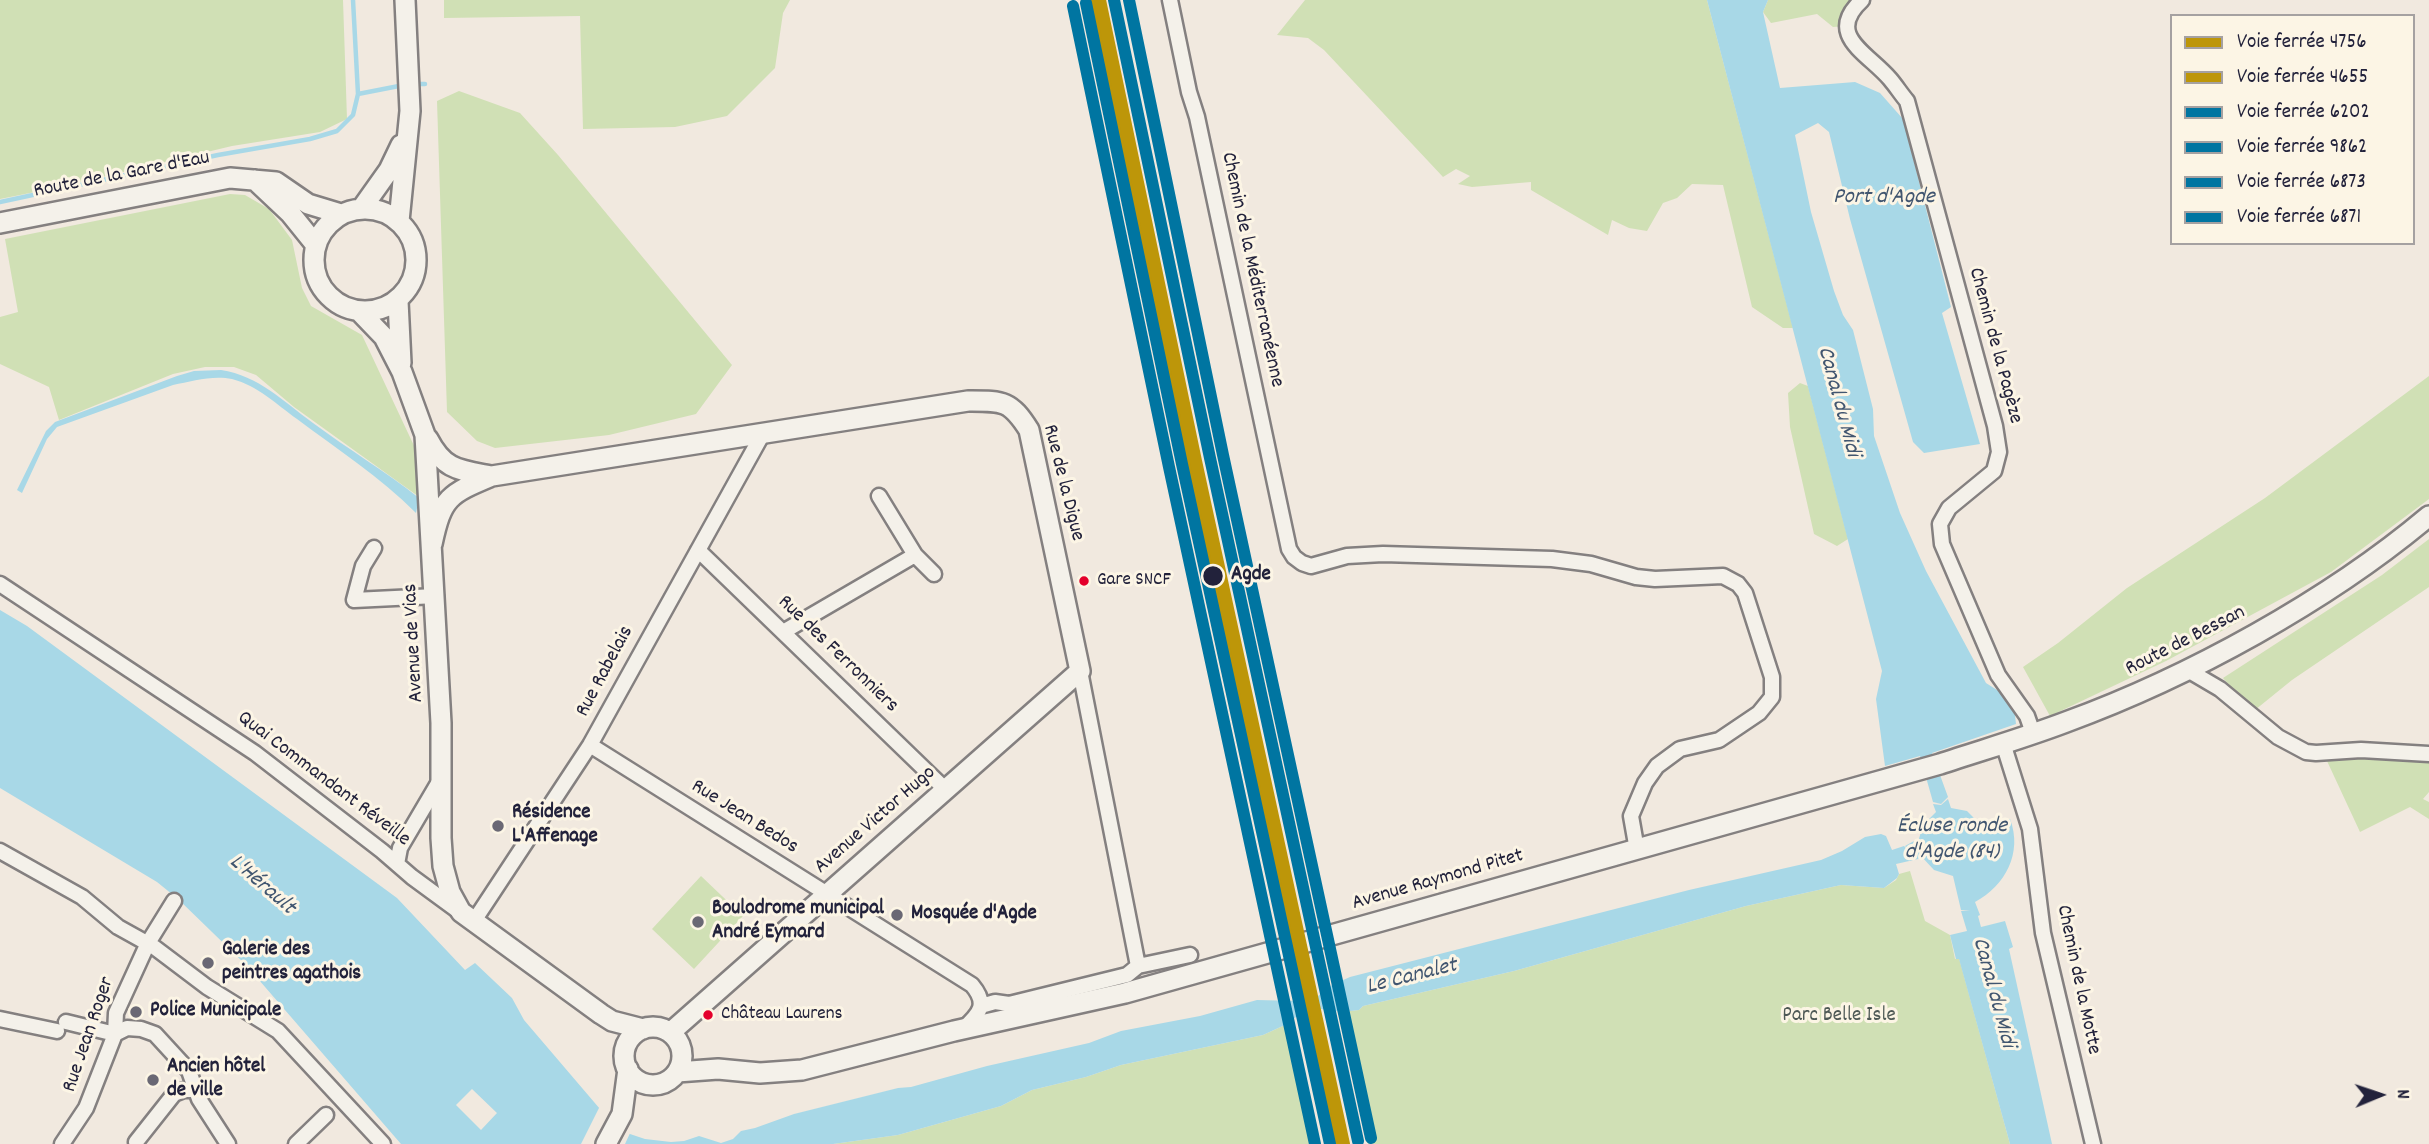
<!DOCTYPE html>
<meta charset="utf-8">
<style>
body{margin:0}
#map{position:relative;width:2429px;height:1144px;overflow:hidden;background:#f1e9df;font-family:Dekko,sans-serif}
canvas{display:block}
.legend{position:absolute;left:2170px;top:14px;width:245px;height:231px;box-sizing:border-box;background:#fcf5e5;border:2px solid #a5a1a1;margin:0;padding:9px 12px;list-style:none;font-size:21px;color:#22223b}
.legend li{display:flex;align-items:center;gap:14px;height:35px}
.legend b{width:35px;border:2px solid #a5a1a1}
.north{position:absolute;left:2345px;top:1060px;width:70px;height:70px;-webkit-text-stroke:5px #fcf5e5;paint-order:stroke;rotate:88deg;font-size:19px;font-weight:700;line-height:28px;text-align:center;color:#22223b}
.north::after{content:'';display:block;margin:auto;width:24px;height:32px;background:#22223b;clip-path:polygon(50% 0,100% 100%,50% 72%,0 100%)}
</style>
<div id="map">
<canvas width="2429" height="1144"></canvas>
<ul class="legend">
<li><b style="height:9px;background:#bd9609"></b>Voie ferrée 4756</li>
<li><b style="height:9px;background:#bd9609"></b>Voie ferrée 4655</li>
<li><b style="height:9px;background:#0075a1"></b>Voie ferrée 6202</li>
<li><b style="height:9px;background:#0075a1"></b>Voie ferrée 9862</li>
<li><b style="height:9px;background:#0075a1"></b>Voie ferrée 6873</li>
<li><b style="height:9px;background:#0075a1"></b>Voie ferrée 6871</li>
</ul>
<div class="north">N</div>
</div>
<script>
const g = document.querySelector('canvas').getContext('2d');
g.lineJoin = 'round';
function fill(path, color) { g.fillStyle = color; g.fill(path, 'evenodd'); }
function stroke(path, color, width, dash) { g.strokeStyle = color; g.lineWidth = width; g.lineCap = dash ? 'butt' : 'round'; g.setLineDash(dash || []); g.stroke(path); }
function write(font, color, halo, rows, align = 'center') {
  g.font = font + ' Dekko,sans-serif'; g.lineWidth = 6; g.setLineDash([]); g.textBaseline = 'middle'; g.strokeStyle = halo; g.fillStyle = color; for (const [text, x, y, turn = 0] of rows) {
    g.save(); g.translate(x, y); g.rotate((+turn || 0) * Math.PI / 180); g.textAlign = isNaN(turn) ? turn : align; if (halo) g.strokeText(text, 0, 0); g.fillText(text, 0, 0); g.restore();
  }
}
const green = new Path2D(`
 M0 0H343L347 119 320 132 232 146 65 186 0 199Z
 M444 0H790L783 13 775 68 727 116 675 127 583 129 580 16 444 18Z
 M1305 0H1707L1793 328H1783L1752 307 1723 185 1692 184 1677 198 1663 203 1647 231 1629 228 1612 220 1608 235 1531 190V182L1472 187 1458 184 1470 176 1456 169 1443 177 1324 50 1308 38 1277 35Z
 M1768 0H1862L1846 26 1833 27 1817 14 1771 23 1763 12Z
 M459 91 520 113 558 155 732 365 696 414 609 435 495 448 477 441 447 412 437 101Z
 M230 194 245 195 269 209 292 240 302 288 311 306 362 335 416 450 422 499 294 407 256 375 234 367H205L173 374 59 420 49 387 0 364V317L18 312 5 239Z
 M2429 376V499L2331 572 2166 661 2050 716 2023 667 2058 643 2127 588 2265 498Z
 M1800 383 1808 386 1848 539 1837 546 1814 534 1790 427 1788 393Z
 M2429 539V587L2292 680 2255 710 2250 709 2223 678 2382 575Z
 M2366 758 2429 761V792L2423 799 2429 802V819L2410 807 2360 832 2327 761Z
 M1910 871 1925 921 1950 935 1955 959 1959 958 2010 1144H1368L1342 1012 1359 1010 1363 1006 1514 971 1746 906 1841 885 1884 888 1896 880 1899 874Z
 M701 876 743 916 694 969 652 929Z
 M1287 1024 1312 1144H833L898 1135 1001 1106 1032 1090 1086 1077 1121 1065 1263 1035Z`);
const water = new Path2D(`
 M1707 0H1768L1763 12 1780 88 1855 82 1880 93 1903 119 1951 307 1942 313 1980 444 1924 453 1913 442 1850 219 1829 132 1818 123 1795 135 1811 212 1834 291 1843 315 1853 330 1873 409 1874 436 1900 513 1926 571 1986 683 2005 695 2014 707 2016 724 1932 753 1948 797 1941 804 1933 802 1920 756 1885 766 1876 699 1882 671Z
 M221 370C259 376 283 401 313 423 348 449 385 471 419 498L416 513C380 477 337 449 297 419 276 404 258 386 232 379 213 375 192 381 173 385L57 427 47 439 22 493 17 490 46 431 55 422 177 376 194 371Z
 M0 610 27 626 397 898 465 970 475 963 512 998 524 1020 600 1109 630 1134 645 1139 671 1142 684 1141 699 1136 721 1143 733 1139 741 1131 755 1128 794 1114 898 1088 911 1087 987 1066 1089 1043 1121 1031 1200 1016 1257 1000 1298 1001 1318 996 1332 985 1350 977 1689 890 1821 860 1842 851 1865 837 1881 834 1886 836 1892 850 1904 846 1910 852V858L1911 852 1905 846 1914 841 1918 842 1923 825 1936 812 1933 804 1941 805 1948 799 1951 808 1967 811 1982 826 2010 819C2023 853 2005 886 1975 902L1980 915 1978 916 1981 927 2005 921 2013 947 2009 949 2052 1144H2010L1959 959H1956L1950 935 1967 931 1961 911H1970L1961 910 1953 876 1934 870 1921 856 1918 859 1896 864 1899 874 1897 878 1884 888 1841 885 1746 906 1514 971 1363 1006 1359 1010 1342 1012 1321 1009 1301 1013 1287 1024 1263 1035 1121 1065 1086 1077 1032 1090 1001 1106 898 1135 833 1144H401L246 965 178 899 157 882 0 788Z`);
const pier = new Path2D(`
 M472 1089 497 1113 481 1130 456 1105Z
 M601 1104 631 1131 625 1144H581Z`);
const stream = new Path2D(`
 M412 84H425
 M358 94 404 85
 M0 202 218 155 310 139 337 131 353 115 358 94 353 0`);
const street = new Path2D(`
 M1170 0 1189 92 1197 117 1289 549 1294 557 1302 563 1311 566 1347 556 1383 554 1552 559 1591 564 1636 577 1655 579 1723 576 1738 584 1745 593 1772 677V697L1759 713 1719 740 1680 749 1657 766 1645 783 1631 816 1637 850
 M1862 0C1824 35 1868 53 1890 79 1896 86 1901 94 1907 101L1995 426 1999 452 1994 471 1949 508 1940 524 1942 544 1998 675 2027 716 2033 733
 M879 496 915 555 934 574
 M374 548 363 566 354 600 436 596
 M698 550 946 790
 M0 584 255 753 382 851 412 877 457 910
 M783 632 915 555
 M2186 669 2220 689 2278 737 2306 752 2316 753 2361 750 2429 754
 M1080 671 1138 966
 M2003 743 2030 829 2043 933 2093 1144
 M590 745 972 985C988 1004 980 1013 964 1028
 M0 851 82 897 118 927 154 947 207 987 278 1031 383 1144
 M397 864 400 848 440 780
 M474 921 590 745 762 435
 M981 1006 995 1002 1009 1004 1127 975 1138 966 1190 955
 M0 1019 57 1031
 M66 1022 115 1034
 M115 1034 127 1028 141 1029 155 1034 189 1071 199 1099 228 1144
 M136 1142 174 1094 184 1090H196
 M62 1144 86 1108 115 1034 116 1013 148 943 174 901
 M296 1144 326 1115`);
const secondary = new Path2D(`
 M255 180 290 213 315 244
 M362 208 389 170 401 145
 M314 260a51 51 0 1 1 102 0a51 51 0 1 1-102 0Z
 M399 221 410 111 405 0
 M0 223 230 178 276 182 308 204 341 214
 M398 301 401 363
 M359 311 384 337 402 372 425 435 441 723V838L443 866 450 892 461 912 601 1014 612 1021 643 1029
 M428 439C444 470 459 470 491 476
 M432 544C442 497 449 494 492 476L968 401C1003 401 1010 400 1029 430L1080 671 671 1032
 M624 1056a29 29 0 1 1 58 0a29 29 0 1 1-58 0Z
 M677 1072 718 1069 760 1073 802 1070 954 1031 1125 993 1940 764C1982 750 2024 738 2066 722 2189 677 2328 601 2429 516
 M606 1144 622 1114 628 1069`);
const rail1 = new Path2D(`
 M1090 0 1335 1144`);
const rail2 = new Path2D(`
 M1100 0 1196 461 1344 1144`);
const rail3 = new Path2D(`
 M1086 3 1182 464 1330 1144`);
const rail4 = new Path2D(`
 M1114 0 1210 458 1358 1141`);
const rail5 = new Path2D(`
 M1073 6 1169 467 1315 1144`);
const rail6 = new Path2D(`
 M1129 0 1223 455 1371 1138`);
const markers = [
 [1213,576,11,"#22223b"],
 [1084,581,6,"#e4002b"],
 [498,826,7,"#6a6874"],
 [897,915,7,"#6a6874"],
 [698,922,7,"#6a6874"],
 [208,963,7,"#6a6874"],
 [136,1012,7,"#6a6874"],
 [708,1015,6,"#e4002b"],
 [153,1080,7,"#6a6874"]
];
const busNames = [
 ["Gare SNCF",1097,581],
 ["Château Laurens",721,1015]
];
const streetNames = [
 ["Route de la Gare d'Eau",122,176,-11],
 ["Chemin de la Méditerranéenne",1251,270,78],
 ["Chemin de la Pagèze",1994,346,75],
 ["Rue de la Digue",1062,483,76],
 ["Route de Bessan",2186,642,-27],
 ["Avenue de Vias",415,643,-93],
 ["Rue des Ferronniers",837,655,44],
 ["Rue Rabelais",606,672,-62],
 ["Quai Commandant Réveille",323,780,37],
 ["Rue Jean Bedos",744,818,32],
 ["Avenue Victor Hugo",876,821,-41],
 ["Avenue Raymond Pitet",1438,881,-16],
 ["Chemin de la Motte",2077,980,78],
 ["Rue Jean Roger",90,1035,-71]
];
const stopNames = [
 ["Agde",1231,576]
];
const poiNames = [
 ["Résidence",512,814],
 ["L'Affenage",512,838],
 ["Boulodrome municipal",712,910],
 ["André Eymard",712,934],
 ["Mosquée d'Agde",911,915],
 ["Galerie des",222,951],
 ["peintres agathois",222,975],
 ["Police Municipale",150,1012],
 ["Ancien hôtel",167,1068],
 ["de ville",167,1092]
];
const parkNames = [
 ["Parc Belle Isle",1839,1017]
];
const waterNames = [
 ["Port d'Agde",1884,199],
 ["Canal du Midi",1837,402,75],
 ["Écluse ronde",1952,828],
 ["d'Agde (84)",1952,854],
 ["L'Hérault",261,886,41],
 ["Le Canalet",1412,978,-14],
 ["Canal du Midi",1992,993,75]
];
fill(green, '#d0e0b5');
fill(water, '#a8d8e7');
fill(pier, '#f1e9df');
stroke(stream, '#a8d8e7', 4.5);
stroke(street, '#848080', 19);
stroke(secondary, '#848080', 24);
stroke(street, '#f4f1ea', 14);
stroke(secondary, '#f4f1ea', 19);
stroke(rail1, '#bd9609', 12);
stroke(rail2, '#bd9609', 12);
stroke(rail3, '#0075a1', 12);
stroke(rail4, '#0075a1', 12);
stroke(rail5, '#0075a1', 12);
stroke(rail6, '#0075a1', 12);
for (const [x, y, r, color] of markers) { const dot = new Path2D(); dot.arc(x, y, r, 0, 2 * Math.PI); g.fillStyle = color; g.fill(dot); stroke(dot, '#fcf5e5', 2.5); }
write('19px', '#22223b', '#fcf5e5', busNames, 'left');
write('21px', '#22223b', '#fcf5e5', streetNames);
write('bold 21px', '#22223b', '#fcf5e5', stopNames, 'left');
write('bold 21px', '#22223b', '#fcf5e5', poiNames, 'left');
write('21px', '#4e5955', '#fcf5e5', parkNames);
write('italic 23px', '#415670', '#fcf5e5', waterNames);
</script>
